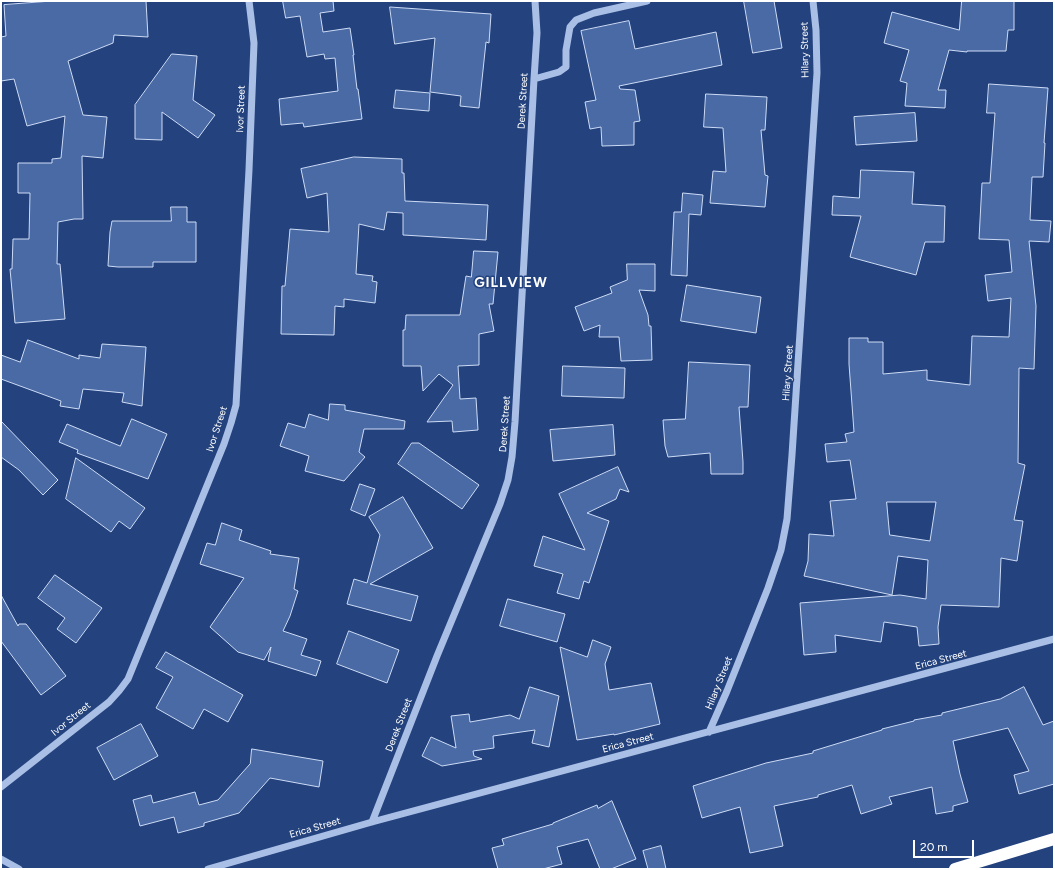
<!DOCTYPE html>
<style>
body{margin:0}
#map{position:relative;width:1055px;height:870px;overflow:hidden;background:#24437e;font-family:Figtree,sans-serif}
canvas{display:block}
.frame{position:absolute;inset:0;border:2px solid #fff;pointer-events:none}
.scale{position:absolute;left:913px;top:840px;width:61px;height:18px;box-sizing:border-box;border:2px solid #fff;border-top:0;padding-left:5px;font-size:12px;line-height:14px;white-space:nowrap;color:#fff;-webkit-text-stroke:3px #24437e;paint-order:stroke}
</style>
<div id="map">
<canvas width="1055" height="870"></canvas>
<div class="frame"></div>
<div class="scale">20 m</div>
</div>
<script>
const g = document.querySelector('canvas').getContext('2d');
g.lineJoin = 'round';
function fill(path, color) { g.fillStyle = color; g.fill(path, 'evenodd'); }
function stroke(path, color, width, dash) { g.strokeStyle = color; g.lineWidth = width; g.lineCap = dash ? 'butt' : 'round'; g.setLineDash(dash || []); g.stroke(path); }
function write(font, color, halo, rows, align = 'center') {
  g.font = font + ' Figtree,sans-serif'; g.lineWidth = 3; g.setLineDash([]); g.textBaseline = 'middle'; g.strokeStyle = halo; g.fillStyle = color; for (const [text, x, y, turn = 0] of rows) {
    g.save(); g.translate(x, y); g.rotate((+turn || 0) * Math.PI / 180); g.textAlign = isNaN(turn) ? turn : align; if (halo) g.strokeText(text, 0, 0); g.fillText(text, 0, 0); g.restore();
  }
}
const building = new Path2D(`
 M52 1H146L148 37 114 35 113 43 68 61 83 115 107 117 103 158 82 156 83 219H74L58 222 57 264H60L65 319 15 323 10 269H12L13 239H29L30 193H18V163H52V159L61 158 65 116 27 126 14 79 1 81V37L6 36 4 5Z
 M283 1H333L334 11 320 13 323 32 350 28 354 55H353L357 89H358L362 119 304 127 303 123 281 125 279 99 338 91 335 58 325 59 324 54 307 57 300 16 286 18Z
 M744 1H774L782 48 753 53Z
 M962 1H1014V30H1008L1006 51H967V52L949 50 938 90H946L945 108 905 106 907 83 900 81 909 50 884 43 892 12 959 30Z
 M390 7 491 14 489 43 486 42 479 108 460 106 461 96 430 92 435 38 395 44Z
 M629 21 635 49 716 32 722 65 619 86 620 89 635 90 640 121 634 122V145L602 146 601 127 590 129 585 102 596 100 581 31Z
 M172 54 197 56 193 100 215 115 198 138 162 112V140L135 139V105Z
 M989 84 1048 88 1044 143H1045L1043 177H1032L1030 220 1051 221 1049 242 1029 241 1036 306 1034 369 1019 368 1018 463 1025 465 1014 520 1023 521 1017 561 1001 558 999 607 941 605 938 627 939 644 919 646 917 627 884 622 881 642 835 635 836 652 804 655 800 603 900 595 926 599 928 560 898 556 892 595 804 576 808 561 809 534 834 536 830 501 856 499 850 460 827 462 825 444 847 442 845 434 854 432 849 364V338H868V342H883V374L927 370V380L970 385 972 336 1009 337 1011 298 988 301 985 275 1012 272 1009 240 979 239 982 183H990L995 113H987ZM887 502H936L930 541 890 535Z
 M396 90 430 93 429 111 394 108Z
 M706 94 767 97 765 130H761L765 175 768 176 765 207 710 203 713 171 726 172 723 128 704 127Z
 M915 113 917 141 856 145 854 117Z
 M354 157 402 159V173H404L405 201 488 205 486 240 403 235V213L387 212 384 230 359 224 356 274 373 276 372 281 377 282 375 303 344 299V307L335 306 334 335 281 334 282 286H285L290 229 329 232 327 193 307 198 301 169Z
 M861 170 914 172 912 204 945 206 944 242H925L916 275 850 257 861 216 832 215 833 196 859 198Z
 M683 193 703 195 701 215 689 214 687 276 671 275 674 212H681Z
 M171 207H187V222H196V262H153V267H118L108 266 110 232 112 221H171Z
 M474 251 498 252 493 304H489L494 331 479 334V365L458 366 460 399 476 398 478 430 453 432 452 421 427 422 453 385 439 374 423 391 421 366H403V330H405L406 315H460L466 276 471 277Z
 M627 264H655V291L639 290 648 315 649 326H651L652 360 621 361 619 337H599L600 325 584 331 575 307 612 293 610 287 627 280Z
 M687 285 761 297 756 333 681 321Z
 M28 340 79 359V355L100 358 102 344 146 347 142 406 122 402 124 393 83 389 79 409 60 406 61 401 1 379V355L20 362Z
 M689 362 750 365 748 407H739L743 462V474H711L710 453 668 457 665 446 663 420 685 419Z
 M563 366 625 368 624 398 562 396Z
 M330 404 345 405V410L405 421 404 429H364L359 452 365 457 344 481 305 471 309 456 280 446 288 423 305 428 309 414 328 420Z
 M132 419 167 434 148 479 77 453 78 450 59 442 67 424 120 446Z
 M1 421 58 480 43 495 19 470 1 457Z
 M613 425 615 455 553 461 550 430Z
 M412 443H419L479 485 462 509 398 464Z
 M76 458 145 508 130 529 119 521 111 532 66 499Z
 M618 467 629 492 620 489 616 499 587 513 609 521 589 583 584 581 579 599 557 593 563 574 534 566 543 536 585 550 559 494Z
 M360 484 375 489 365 516 351 510Z
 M403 497 433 548 370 584 418 596 411 621 347 604 354 579 367 583 380 535 369 517Z
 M222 523 242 530 239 540 271 551 270 554 299 558 294 589 298 591 290 616 283 631 307 639 301 655 321 661 316 676 268 661 271 647 264 660 238 652 210 627 244 578 200 564 207 543 215 545Z
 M55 575 102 608 76 643 57 629 65 618 38 598Z
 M1 595 18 626 19 624H26L66 676 41 695 1 641Z
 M508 599 565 614 557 642 500 626Z
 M349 631 399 650 387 683 337 664Z
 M593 640 611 647 605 664 609 690 651 683 660 724 614 735V734L577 740 560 647 587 657Z
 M166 652 243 695 228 722 204 709 193 729 156 708 173 677 156 668Z
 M530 687 559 696 549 747 532 743 535 730 493 736 494 748 473 751 474 756 482 759 442 766 422 756 431 737 456 748 451 716 469 714 470 722 510 715 519 719Z
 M1024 687 1043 725 1054 721V784L1019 794 1014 775 1029 771 1008 728 953 741 960 774 968 802 953 806V811L936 814 932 787 889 797 892 804 861 814 852 785 818 795V797L774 806 783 846 750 853 740 807 702 818 693 786 766 763 813 753V751L882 730V729L914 721V720L942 715V713L1000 699Z
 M141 724 158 756 114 780 97 748Z
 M252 749 323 761 319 787 270 778 239 813 204 823V826L178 833 174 817 140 826 133 800 151 795 153 803 195 792 199 805 218 800 250 764Z
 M612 801 636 859 611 869H600L588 839 557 847 562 864 543 869H498L492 848 504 845 502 839 553 824V823L597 805 598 808Z
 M661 846 666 869H648L643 851Z`);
const minor = new Path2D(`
 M534 79 559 72 566 67V50L570 27 576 20 594 13 647 1
 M709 732 727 691 768 588 781 550 787 519 792 455 817 73 816 30 813 1
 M1 787 109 702 119 691 128 679 224 444 231 423 236 405 249 170 254 43 249 1
 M372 822 437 656 500 504 508 480 512 457 515 422 534 79 537 33 535 1
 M1 859 19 869
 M208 869 372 822 1054 639`);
const highway = new Path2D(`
 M955 869 1054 839`);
const streetNames = [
 ["Hilary Street",805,50,-91],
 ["Derek Street",523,101,-87],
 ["Ivor Street",241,109,-88],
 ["Hilary Street",788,373,-86],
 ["Derek Street",505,424,-86],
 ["Ivor Street",217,429,-72],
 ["Erica Street",941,660,-15],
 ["Hilary Street",719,683,-68],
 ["Ivor Street",71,719,-39],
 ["Derek Street",399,725,-69],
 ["Erica Street",628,743,-15],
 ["Erica Street",315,828,-16]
];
const districtNames = [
 ["GILLVIEW",511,283]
];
fill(building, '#496aa5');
stroke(building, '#cddbf5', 1);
stroke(minor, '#a9bfe6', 7);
stroke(highway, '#fff', 12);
write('10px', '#fff', '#24437e', streetNames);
g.letterSpacing = '1px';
write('bold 14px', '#fff', '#24437e', districtNames);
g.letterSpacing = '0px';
</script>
